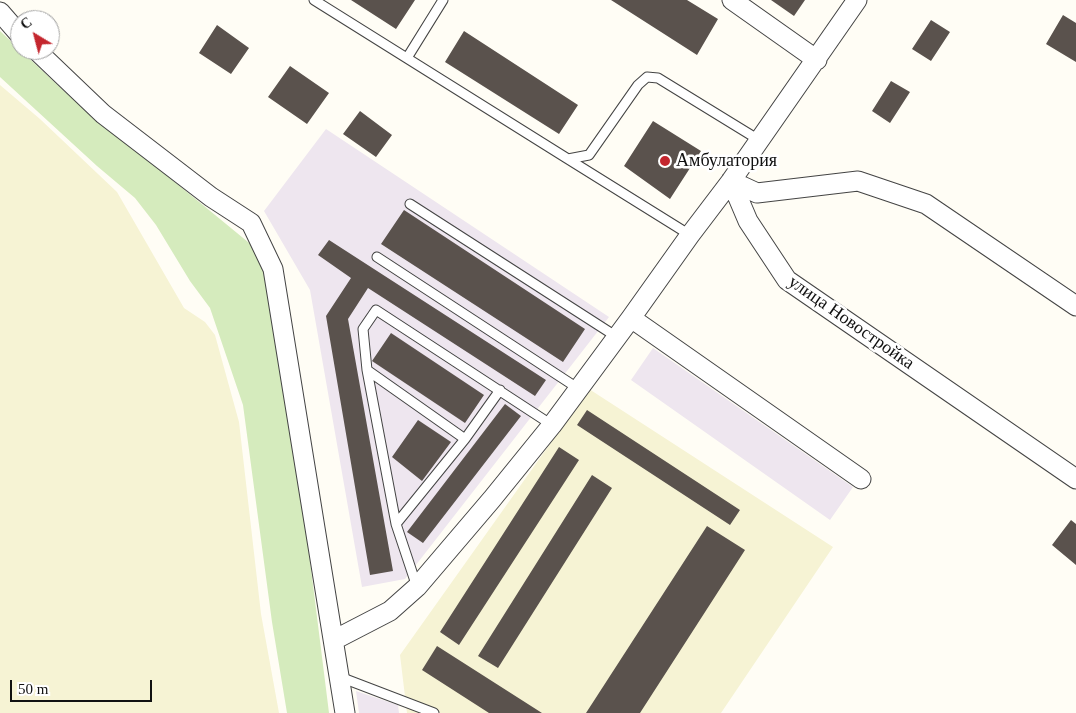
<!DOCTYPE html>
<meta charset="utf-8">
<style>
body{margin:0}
#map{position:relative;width:1076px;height:713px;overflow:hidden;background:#fffdf5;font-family:"Times New Roman",serif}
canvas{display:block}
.north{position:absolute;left:10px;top:10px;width:50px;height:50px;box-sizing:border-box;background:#fff;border:1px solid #a0a0a0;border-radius:50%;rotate:323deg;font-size:14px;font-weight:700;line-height:20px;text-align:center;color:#111}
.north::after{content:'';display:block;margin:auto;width:18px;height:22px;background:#c4262e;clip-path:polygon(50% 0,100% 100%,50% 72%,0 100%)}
.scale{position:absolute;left:10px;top:680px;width:142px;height:22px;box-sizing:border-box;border:2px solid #111;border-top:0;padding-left:6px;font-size:15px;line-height:18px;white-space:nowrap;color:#111;-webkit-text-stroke:4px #fff;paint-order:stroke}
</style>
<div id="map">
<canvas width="1076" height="713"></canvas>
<div class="north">С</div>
<div class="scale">50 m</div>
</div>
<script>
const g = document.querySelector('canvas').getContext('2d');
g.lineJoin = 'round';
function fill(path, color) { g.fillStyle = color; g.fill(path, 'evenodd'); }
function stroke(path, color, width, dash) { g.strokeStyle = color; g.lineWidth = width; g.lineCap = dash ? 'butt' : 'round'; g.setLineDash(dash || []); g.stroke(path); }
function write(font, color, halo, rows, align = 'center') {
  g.font = font + ' "Times New Roman",serif'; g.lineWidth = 5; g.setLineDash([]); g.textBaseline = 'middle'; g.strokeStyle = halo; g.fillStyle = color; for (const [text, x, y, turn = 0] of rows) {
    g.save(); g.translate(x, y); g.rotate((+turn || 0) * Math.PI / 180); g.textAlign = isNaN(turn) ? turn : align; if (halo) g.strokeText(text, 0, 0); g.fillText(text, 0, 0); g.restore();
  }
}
const industrial = new Path2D(`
 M326 129 609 317 405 579 362 587 310 290 264 211Z
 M653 348 853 487 830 520 631 380Z
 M356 691 398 705 399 713H359Z`);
const farmland = new Path2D(`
 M0 85 40 119 117 192 184 308 205 322 215 335 239 422 261 614 279 713H0Z
 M589 389 833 547 721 713H407L400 655Z`);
const green = new Path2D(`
 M0 31 65 92 248 242 259 254 272 284 273 306 306 529 329 713H287L272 622 243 405 210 308 190 281 156 225 135 198 97 166 0 77Z`);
const building = new Path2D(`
 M351 0H415L396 29Z
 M611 0H687L718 19 697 55Z
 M771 0H805L794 16Z
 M1063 15 1076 23V62L1046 44Z
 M931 20 950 32 931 61 912 49Z
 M217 25 249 48 231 74 199 53Z
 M464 31 578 105 559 134 445 62Z
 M290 66 329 93 307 124 268 97Z
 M891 81 910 92 890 123 872 111Z
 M360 111 392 135 376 157 343 134Z
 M653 121 701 151 670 199 624 166Z
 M404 210 585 329 563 362 381 244Z
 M329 240 546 380 535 396 368 288 348 319 393 571 370 575 326 316 351 278 318 255Z
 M391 333 484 395 465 423 372 361Z
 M505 404 521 416 423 543 407 532Z
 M587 410 740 510 730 525 577 425Z
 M418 420 451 442 422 481 392 457Z
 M559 447 579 460 459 645 440 632Z
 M592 475 612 488 498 668 478 656Z
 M1071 520 1076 524V565L1052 545Z
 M707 526 745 550 640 713H586Z
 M437 646 542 713H489L422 670Z`);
const service = new Path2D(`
 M314 0 568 159 589 155 638 85 647 77 658 78 759 140
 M407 58 443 0
 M568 159 690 235
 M410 204 617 337
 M377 257 579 389
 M367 370 465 439
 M396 524 465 439 500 390
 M417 587 396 524 367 370 363 329 376 310 552 425
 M340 677 434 713`);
const minor = new Path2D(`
 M732 0 817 60
 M0 12 20 35
 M36 50 103 114 211 197 251 223 273 269 345 713
 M731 181 748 221 787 280 1076 479
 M731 181 757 193 858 181 926 204 1076 306
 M631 318 861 479
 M334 640 390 611 417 587 492 499 552 425 631 318 690 235 731 181 857 0`);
const markers = [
 [665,161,6,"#c4262e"]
];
const poiNames = [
 ["Амбулатория",676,161]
];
const streetNames = [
 ["улица Новостройка",851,323,35]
];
fill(industrial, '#eee6ef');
fill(farmland, '#f6f3d4');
fill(green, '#d5ebbd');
fill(building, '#5a524d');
stroke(service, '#444', 11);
stroke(minor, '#444', 21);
stroke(service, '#fff', 9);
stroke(minor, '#fff', 19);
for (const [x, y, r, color] of markers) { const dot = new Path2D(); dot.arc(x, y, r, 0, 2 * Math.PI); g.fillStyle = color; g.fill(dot); stroke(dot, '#fff', 2); }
write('18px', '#111', '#fff', poiNames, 'left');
write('18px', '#111', '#fff', streetNames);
</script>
